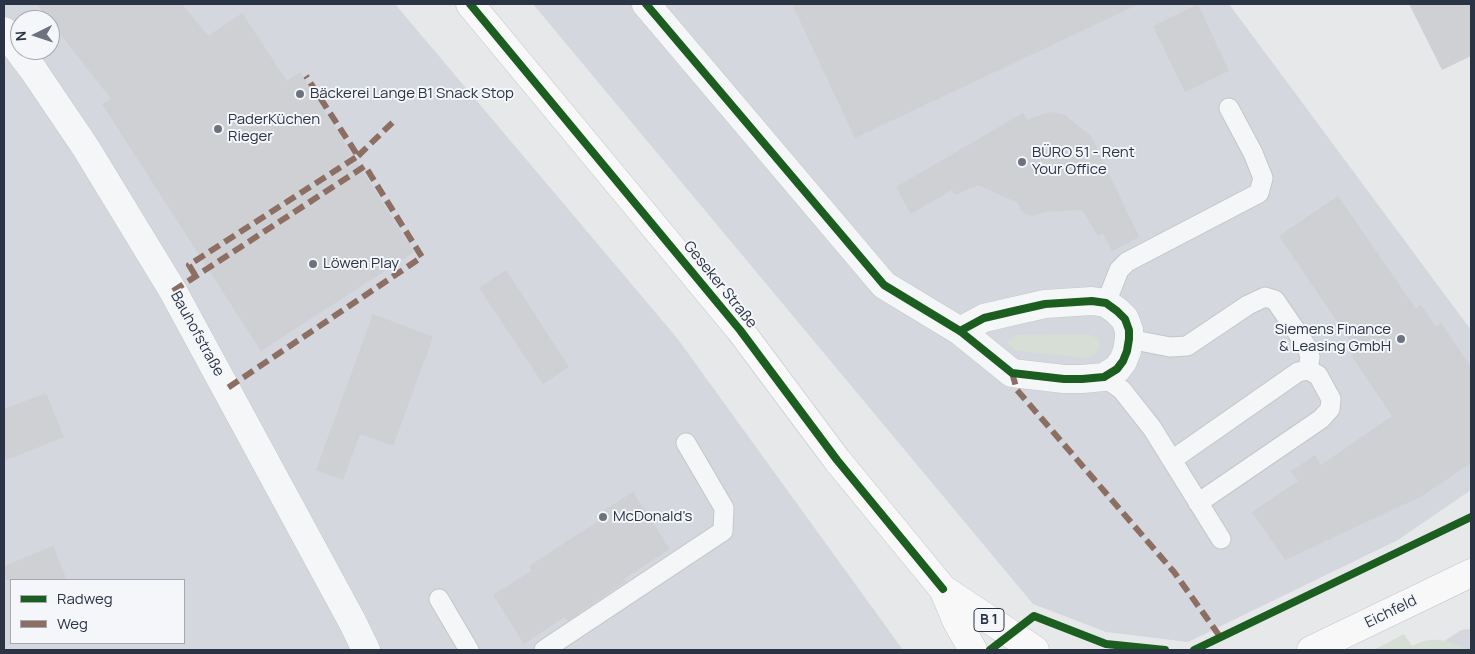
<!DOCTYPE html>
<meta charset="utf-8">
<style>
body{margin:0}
#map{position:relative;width:1475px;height:654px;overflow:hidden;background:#e6e8ea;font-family:Manrope,sans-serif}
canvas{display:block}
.frame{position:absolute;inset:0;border:5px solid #2b3445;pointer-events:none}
.legend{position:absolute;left:10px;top:579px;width:175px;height:65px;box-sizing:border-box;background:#f4f6f9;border:1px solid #a4a8b1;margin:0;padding:6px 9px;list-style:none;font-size:15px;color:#2b3445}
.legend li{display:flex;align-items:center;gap:10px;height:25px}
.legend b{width:25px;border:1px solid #a4a8b1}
.north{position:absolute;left:10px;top:10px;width:50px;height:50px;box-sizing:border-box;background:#f4f6f9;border:1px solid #a4a8b1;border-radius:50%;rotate:266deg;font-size:14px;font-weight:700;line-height:20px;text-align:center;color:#2b3445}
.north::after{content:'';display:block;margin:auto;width:18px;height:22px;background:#6c737f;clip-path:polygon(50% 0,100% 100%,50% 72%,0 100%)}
</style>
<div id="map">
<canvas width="1475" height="654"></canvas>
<div class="frame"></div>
<ul class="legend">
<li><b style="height:6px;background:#1b5e20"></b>Radweg</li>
<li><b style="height:6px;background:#8d6e63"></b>Weg</li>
</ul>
<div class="north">N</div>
</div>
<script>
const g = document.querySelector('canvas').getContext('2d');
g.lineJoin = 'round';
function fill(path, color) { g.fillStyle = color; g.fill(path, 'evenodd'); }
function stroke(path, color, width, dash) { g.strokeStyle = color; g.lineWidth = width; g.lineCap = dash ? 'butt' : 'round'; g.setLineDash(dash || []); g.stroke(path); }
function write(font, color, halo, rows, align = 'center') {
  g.font = font + ' Manrope,sans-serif'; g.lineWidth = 4; g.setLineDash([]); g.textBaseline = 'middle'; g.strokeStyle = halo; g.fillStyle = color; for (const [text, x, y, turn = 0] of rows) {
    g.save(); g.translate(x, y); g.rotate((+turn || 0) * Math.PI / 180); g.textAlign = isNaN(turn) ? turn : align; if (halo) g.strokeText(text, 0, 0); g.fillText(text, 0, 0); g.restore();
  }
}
const built = new Path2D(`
 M4 4H395L677 338 903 650H4ZM20 20H50V50H20ZM11 580H184V643H11Z
 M533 4H1229L1471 330V490L1398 540 1188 642 1106 632 1033 604Z
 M1471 629V650H1431L1461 630Z`);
const green = new Path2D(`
 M1083 334C1105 335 1105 353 1086 358L1016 351 1006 342 1016 335Z
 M1404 634 1412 646C1432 635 1449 640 1467 650H1374Z`);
const building = new Path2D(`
 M37 4H182L208 36 242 13 287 81 300 72 414 252 261 351 102 104 111 99Z
 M792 4H1139L855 138Z
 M1198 4 1229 71 1185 92 1153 26Z
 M1409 4H1471V56L1442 70Z
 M1055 112 1065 115 1091 136 1139 237 1112 251 1103 233 1098 236 1082 210 1045 212 1032 216 1026 214 1020 209 1018 203 978 185 955 195 952 190 911 214 896 187 1023 113 1027 120 1046 113Z
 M1338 196 1416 309 1421 305 1436 327 1441 323 1471 367V463L1422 496 1285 560 1252 512 1298 481 1291 471 1315 455 1321 465 1392 416 1351 355 1357 351 1279 236Z
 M506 270 569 367 543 384 479 288Z
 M373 314 433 337 393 446 360 434 343 480 316 470Z
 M46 393 64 437 4 461V409Z
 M633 492 670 549 624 579 626 581 568 621 565 617 524 644 493 595 531 571 529 566 603 518 600 513Z
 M53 546 67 580H4V566Z`);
const lane = new Path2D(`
 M1106 303 1119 270 1127 262 1259 193 1263 178 1253 153 1229 108
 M1129 339 1170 347 1187 346 1248 305 1265 297 1275 300 1307 347 1310 357 1308 370
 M1104 377 1122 390 1152 428 1221 539
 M1172 460 1298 372 1308 370 1318 375 1331 399 1330 409 1321 419 1198 503
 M439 599 469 650
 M544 650 723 531 724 508 686 443`);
const street = new Path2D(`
 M646 4 884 285 960 331 1012 373 1064 379H1082L1104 377 1117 369 1123 361 1127 351 1129 339V330L1125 319 1117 311 1106 303 1092 301 1045 304 1014 311 984 318 960 331
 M4 31 34 71 86 148 173 291 353 623 366 650`);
const secondary = new Path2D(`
 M1311 650 1471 573`);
const primary = new Path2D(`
 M470 4 740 330 837 460 943 589 957 622 973 650
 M943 589 1035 650`);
const quiet = new Path2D(`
 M358 156 395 120
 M195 275 189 265 358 156 306 76
 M173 291 365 166 422 257 226 389
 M1012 373 1017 390 1174 572 1221 638`);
const cycleway = new Path2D(`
 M470 4 740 330 837 460 943 589
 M646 4 884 285 960 331 1012 373 1064 379H1082L1104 377 1117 369 1123 361 1127 351 1129 339V330L1125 319 1117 311 1106 303 1092 301 1045 304 1014 311 984 318 960 331
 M990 650 1034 616 1106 644 1165 650
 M1194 650 1471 517`);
const markers = [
 [300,94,5,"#6c737f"],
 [218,129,5,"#6c737f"],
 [1022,162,5,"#6c737f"],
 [313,264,5,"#6c737f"],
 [1401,339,5,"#6c737f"],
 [603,517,5,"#6c737f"]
];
const shields = [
 [989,620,30]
];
const shieldNames = [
 ["B 1",989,620]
];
const poiNames = [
 ["Bäckerei Lange B1 Snack Stop",310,94],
 ["PaderKüchen",228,120],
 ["Rieger",228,137],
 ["BÜRO 51 - Rent",1032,153],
 ["Your Office",1032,170],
 ["Löwen Play",323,264],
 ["Siemens Finance",1391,330,"right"],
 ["& Leasing GmbH",1391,347,"right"],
 ["McDonald's",613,517]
];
const streetNames = [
 ["Geseker Straße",720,285,51],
 ["Bauhofstraße",197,334,61],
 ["Eichfeld",1391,612,-26]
];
fill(built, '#d4d7dd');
fill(green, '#d6ded6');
fill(building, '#ced0d3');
stroke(lane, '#c4c6c8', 21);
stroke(street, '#c4c6c8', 29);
stroke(secondary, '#c4c6c8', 29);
stroke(primary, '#c2c5c8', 29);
stroke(lane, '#f5f6f7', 19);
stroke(street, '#f5f6f7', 28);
stroke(secondary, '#f8f8f8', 28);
stroke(primary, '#f8f8f8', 28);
stroke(quiet, '#8d6e63', 6, [12, 6]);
stroke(cycleway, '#1b5e20', 8);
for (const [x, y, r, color] of markers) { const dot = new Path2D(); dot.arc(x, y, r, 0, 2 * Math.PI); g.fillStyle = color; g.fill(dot); stroke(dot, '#f4f6f9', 2); }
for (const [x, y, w] of shields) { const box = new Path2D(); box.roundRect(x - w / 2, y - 11.5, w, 23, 4); g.fillStyle = '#f4f6f9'; g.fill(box); stroke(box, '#2b3445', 1); }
write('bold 14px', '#2b3445', null, shieldNames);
write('15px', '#2b3445', '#f4f6f9', poiNames, 'left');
write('15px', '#2b3445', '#f4f6f9', streetNames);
</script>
